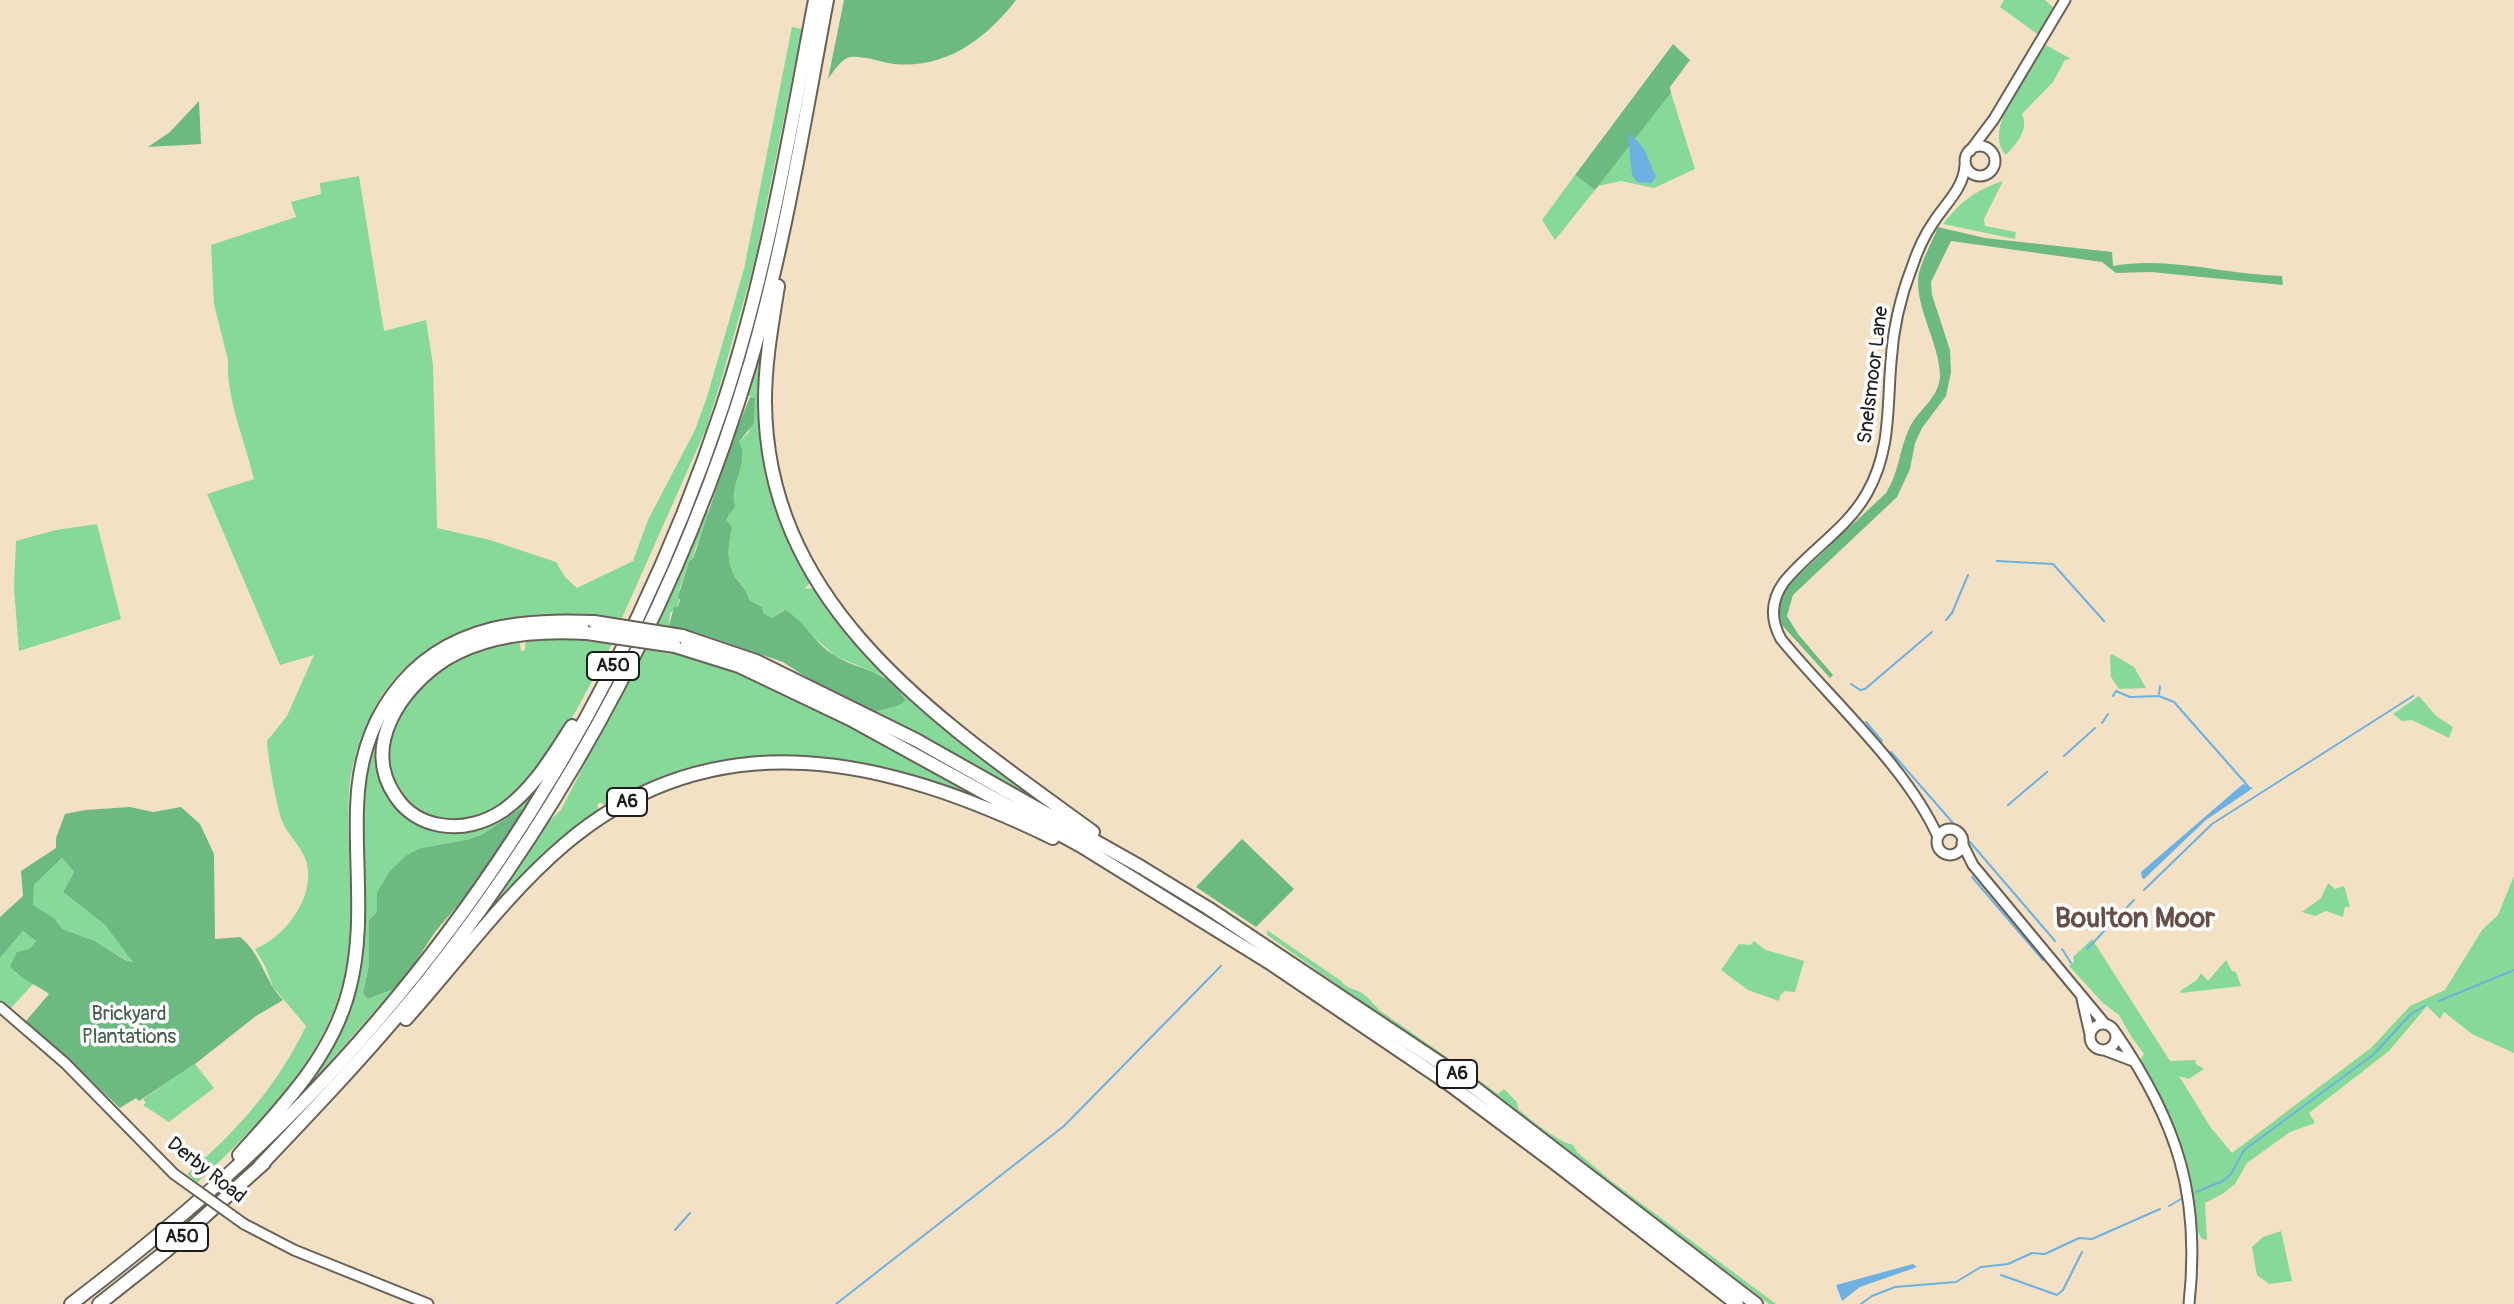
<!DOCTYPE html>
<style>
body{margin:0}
canvas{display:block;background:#f2e1c5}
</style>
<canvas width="2514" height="1304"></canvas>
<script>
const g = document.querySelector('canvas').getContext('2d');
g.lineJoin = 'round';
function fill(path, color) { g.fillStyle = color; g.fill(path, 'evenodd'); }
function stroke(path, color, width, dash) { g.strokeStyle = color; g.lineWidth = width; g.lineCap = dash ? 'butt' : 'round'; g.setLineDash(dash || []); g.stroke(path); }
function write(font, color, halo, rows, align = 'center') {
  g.font = font + ' Pangolin,sans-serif'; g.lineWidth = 7; g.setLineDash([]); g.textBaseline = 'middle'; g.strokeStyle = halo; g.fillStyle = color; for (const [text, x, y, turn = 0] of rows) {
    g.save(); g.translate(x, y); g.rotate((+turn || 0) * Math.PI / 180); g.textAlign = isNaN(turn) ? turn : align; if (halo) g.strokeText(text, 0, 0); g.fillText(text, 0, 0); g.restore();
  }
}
const green = new Path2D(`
 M2004 0H2045L2056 10 2040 36 2000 7Z
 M792 27 802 29 755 261 721 381 706 429 622 618C530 607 420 619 373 711 360 736 351 763 349 792 345 862 361 934 337 1002 313 1071 249 1134 197 1183L187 1174C236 1132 278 1085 306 1026L273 987 265 966 255 949C284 938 315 898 307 864 303 846 285 834 280 815 274 791 269 766 267 741L287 716 314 655 280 665 207 494 254 479C245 441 226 398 228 360L214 304 211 245 296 217 291 202 321 194 320 183 359 176 384 331 426 320 433 365 437 528 490 540 556 562 565 577 577 588 633 561 648 520 695 430 707 397 744 269Z
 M2046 45 2071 59 2065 60 2053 82 2022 114C2029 131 2017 143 2006 155 1981 128 2031 70 2046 45Z
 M1671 93 1695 169 1654 188 1621 181 1598 186Z
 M1575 175 1595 190 1555 240 1542 220Z
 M2003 181 1984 219 1985 226 2016 232 2015 239 1943 224C1960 202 1976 190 2003 181Z
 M769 315C766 346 761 378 761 409 760 471 781 528 811 581L805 589 814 588 848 632 1057 812 874 712 898 706 906 699 883 676 835 656 784 610 772 618 764 614 762 607 750 601C745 586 740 584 733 573 726 560 729 541 732 527L725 520 730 515 731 495 743 457 739 442 749 432 755 398 747 395Z
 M708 508C711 525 694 542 693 560L689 561 680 588 678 607 670 613 669 626 656 627Z
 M97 524 121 619 19 651 14 588 16 541 56 530Z
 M585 637V641L612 644C585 693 548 773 503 805 491 814 477 818 463 820 443 822 428 818 412 807 402 800 395 788 392 777 378 733 409 687 446 665 467 651 491 646 515 639L520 644 521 651 525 650 526 638Z
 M644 648 670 654 672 649C788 684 891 746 996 806L902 773 855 762 796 757 736 761 607 807 600 802 597 805 600 812 559 842 477 927 475 926 544 826 561 810Z
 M2112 654 2134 667 2146 688 2119 689 2111 677 2110 656Z
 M2419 696 2436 716 2453 727 2449 738 2412 720 2402 721 2393 714Z
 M393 702 378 749 406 814 482 826 563 747 524 810 520 809 481 835 466 840 421 848 377 912 369 920V965L363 993 369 999 394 989 289 1108C319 1063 351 1021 360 966 370 905 355 843 363 782 367 753 380 728 393 702Z
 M62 858 74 872 63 892 105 925 134 962 126 960 95 941 62 929 55 919 32 905 34 885Z
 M2514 876V1053L2472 1034 2444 1012 2440 1019 2427 1006 2389 1051 2309 1113 2315 1123 2290 1132 2247 1163 2235 1184 2224 1193 2205 1203 2207 1240 2202 1239 2198 1232C2190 1169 2170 1115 2140 1060L2144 1054 2131 1036 2119 1015 2103 1003 2069 966 2074 962 2073 957 2092 939 2170 1061 2195 1060 2196 1064 2204 1069 2189 1079 2179 1076 2211 1128 2232 1153 2372 1047 2410 1006 2445 990 2482 930 2498 915Z
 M2328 883 2335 889 2344 886 2350 907H2345L2343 917 2326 911 2315 916 2302 912 2321 898Z
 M1267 930 1341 981C1348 990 1354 988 1362 993 1371 999 1376 1009 1385 1014 1423 1040 1461 1067 1498 1094L1504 1089 1517 1102 1518 1109C1531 1120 1557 1141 1573 1145L1577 1152 1610 1180 1776 1304H1769L1515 1110 1267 935Z
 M23 931 36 941 15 973 34 983 11 1008 0 1000V958Z
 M1754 941 1766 950 1804 961 1795 992 1785 991 1780 996 1779 1001 1748 990 1721 970 1739 944 1750 945Z
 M2226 960 2232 971 2236 972 2241 986 2181 993 2180 991 2197 980 2201 973 2208 981Z
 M195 1064 214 1088 169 1122 143 1105 146 1103 143 1099Z
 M2281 1231 2292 1281 2269 1284 2257 1275 2252 1247 2263 1237Z`);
const forest = new Path2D(`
 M844 0H1016C986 39 946 69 894 64 881 62 862 55 850 57 841 59 833 72 828 79Z
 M1673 44 1690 60 1670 87 1671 93 1595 190 1575 175Z
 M199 101 201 144 148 147 170 132Z
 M1938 227 1985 238 2112 252 2113 266C2171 256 2225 275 2282 276L2283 285 2151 272 2116 273 2102 262 1951 241 1931 282 1932 295 1950 350 1951 372 1946 396 1922 428 1915 443 1910 469 1897 497 1793 595 1787 616 1798 634 1833 675 1830 678 1782 625 1778 606 1786 587 1886 493C1899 473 1899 450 1909 429 1917 410 1939 399 1940 376 1940 343 1913 305 1919 273 1923 258 1932 242 1938 227Z
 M750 397 755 398 754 423 739 442C751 461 728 485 735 506L726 520 732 527C729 541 726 559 733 573 739 584 745 586 750 601L762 607 764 614 772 618 785 610C805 621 815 645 837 657 866 673 884 668 906 700L898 706 874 712 817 684 783 662 701 634 669 626 674 607H678L680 600 678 597 689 561 693 559 731 444Z
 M130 807 153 812 181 807 200 824 214 854 215 939 240 937C263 956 263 979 283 1000L256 1016 195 1064 139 1101 136 1098 120 1108 26 1021 49 994C36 984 19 979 10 966L17 952 30 949 36 941 23 931 0 958V917L23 896 21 871 56 848V838L65 814 85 810ZM62 858 74 872 63 892 105 925 133 962 125 960 95 941 62 929 55 919 33 905 34 885Z
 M520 809 524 810 469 892 435 932 412 967 394 989 368 999 363 993 369 965V920L377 912V893L390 871 407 855 421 848 466 840 481 835Z
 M1242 839 1294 889 1256 927 1196 887Z`);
const water = new Path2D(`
 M1628 134C1646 144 1647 158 1656 176L1652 183 1637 182 1632 175Z
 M2243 784 2253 788 2206 820 2144 879 2142 878 2141 872Z
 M1913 1264 1917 1267 1860 1287 1842 1301 1836 1285Z`);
const stream = new Path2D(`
 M1997 561 2053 564 2104 621
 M1946 620 1952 613 1968 575
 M1851 684 1860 690 1865 689 1932 632
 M2159 694 2160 686
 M2113 696 2116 691 2130 697 2159 696 2174 702 2248 786
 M1866 722 1882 741
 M2102 723 2108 714
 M1891 752 1953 823
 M2064 756 2095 728
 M2008 805 2047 772
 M1970 842 2055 941
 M1972 877 2043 960
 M2144 890 2212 824 2413 696
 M2062 949 2071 963
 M2087 949 2134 900
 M2439 1001 2514 970
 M2196 1192 2223 1181 2231 1174 2244 1150 2373 1055 2411 1014 2425 1006
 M2169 1206 2181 1199
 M675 1230 690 1213
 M2001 1275 2057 1295 2063 1290 2082 1252
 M836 1304 1064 1126 1221 966
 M1861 1304 1872 1296 1895 1287 1956 1282 1981 1267 2008 1264 2032 1253 2045 1254 2079 1238 2092 1239 2160 1209`);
const tertiary = new Path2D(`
 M1965 161a15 15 0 1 1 30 0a15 15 0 1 1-30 0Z
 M1970 151 1994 119 2065 0
 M1937 842a13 13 0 1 1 26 0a13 13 0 1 1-26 0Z
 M1938 837C1908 768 1829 698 1781 639 1770 619 1771 600 1784 582 1810 550 1847 529 1867 493 1891 451 1887 408 1891 362 1893 329 1900 298 1912 267 1917 252 1924 236 1933 223 1945 204 1964 188 1965 165
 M1962 843 1973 865 2105 1024
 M2082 999 2090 1034
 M0 1007 65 1063 174 1174
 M2090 1037a13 13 0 1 1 26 0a13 13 0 1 1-26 0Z
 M2116 1033C2177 1122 2201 1195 2189 1304
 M2104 1050 2133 1061
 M244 1224 294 1250 428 1304`);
const trunk = new Path2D(`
 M778 286C772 324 765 362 765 401 766 609 942 722 1093 832
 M682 636 756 661 916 740 1141 867 1208 908 1458 1075 1756 1304
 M675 646 739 666 850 719 1081 846 1273 965 1449 1084 1556 1164 1737 1304
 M572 726C552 757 534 788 504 810 485 823 462 829 440 825 422 822 406 812 396 797 360 746 402 687 446 659 487 634 539 630 587 633
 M406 1019C458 961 505 895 565 844 717 715 890 759 1053 838
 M239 1155C284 1105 332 1056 349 990 365 930 355 869 357 808 359 722 405 651 492 629 525 621 560 621 594 622
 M260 1166C318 1105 376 1044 429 978 572 797 684 586 750 364 785 244 804 122 827 0
 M71 1304C130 1259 189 1211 244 1160 462 957 628 690 722 408 766 276 789 137 815 0
 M99 1304 166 1251 264 1163`);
const tertiaryBridge = new Path2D(`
 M174 1174 244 1224`);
const trunkBridge = new Path2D(`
 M594 622 682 636
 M587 633 675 646`);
const shields = [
 [613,666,52],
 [627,802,40],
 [1457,1074,40],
 [182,1237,52]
];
const shieldNames = [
 ["A50",613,666],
 ["A6",627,802],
 ["A6",1457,1074],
 ["A50",182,1237]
];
const streetNames = [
 ["Snelsmoor Lane",1874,375,-83],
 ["Derby Road",206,1171,38]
];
const parkNames = [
 ["Brickyard",129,1015],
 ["Plantations",129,1038]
];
const districtNames = [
 ["Boulton Moor",2135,920]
];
fill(green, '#87d99a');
fill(forest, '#6db982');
fill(water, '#6cb1e2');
stroke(stream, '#6cb1e2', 2);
stroke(tertiary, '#676157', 13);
stroke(trunk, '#676157', 16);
stroke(tertiary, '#fff', 9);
stroke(trunk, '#fff', 12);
stroke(tertiaryBridge, '#676157', 13, []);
stroke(trunkBridge, '#676157', 16, []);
stroke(tertiaryBridge, '#fff', 9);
stroke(trunkBridge, '#fff', 12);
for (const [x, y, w] of shields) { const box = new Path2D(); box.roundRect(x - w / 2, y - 14, w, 28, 6); g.fillStyle = '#fff'; g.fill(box); stroke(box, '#1c1c1c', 2); }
write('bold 18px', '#1c1c1c', null, shieldNames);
write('20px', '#1c1c1c', '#fff', streetNames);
write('20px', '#415e48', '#fff', parkNames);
write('bold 28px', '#674f47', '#fff', districtNames);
</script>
